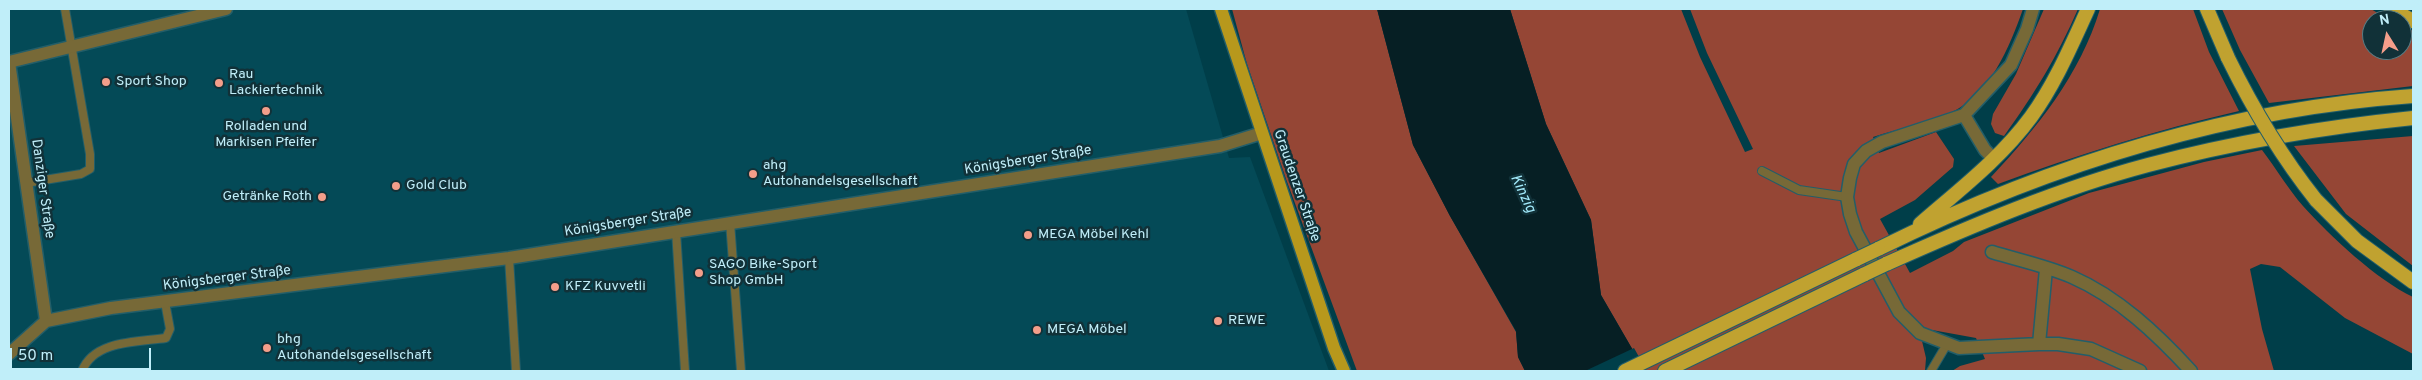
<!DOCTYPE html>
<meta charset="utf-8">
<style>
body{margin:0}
#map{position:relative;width:2422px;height:380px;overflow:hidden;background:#003e49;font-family:Overpass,sans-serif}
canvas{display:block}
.frame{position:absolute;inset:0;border:10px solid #c0eef9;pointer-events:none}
.north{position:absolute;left:2362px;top:10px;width:50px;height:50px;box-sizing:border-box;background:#113138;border:1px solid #577d85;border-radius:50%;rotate:350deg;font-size:14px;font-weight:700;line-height:20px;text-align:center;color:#c0eef9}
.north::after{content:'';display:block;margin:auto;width:18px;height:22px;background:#f49e8a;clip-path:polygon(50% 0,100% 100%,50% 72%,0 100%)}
.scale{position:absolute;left:10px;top:348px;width:141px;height:22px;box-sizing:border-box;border:2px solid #c0eef9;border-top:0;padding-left:6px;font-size:15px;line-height:18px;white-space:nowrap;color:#c0eef9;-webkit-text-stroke:4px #113138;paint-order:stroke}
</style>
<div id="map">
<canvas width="2422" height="380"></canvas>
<div class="frame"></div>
<div class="north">N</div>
<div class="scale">50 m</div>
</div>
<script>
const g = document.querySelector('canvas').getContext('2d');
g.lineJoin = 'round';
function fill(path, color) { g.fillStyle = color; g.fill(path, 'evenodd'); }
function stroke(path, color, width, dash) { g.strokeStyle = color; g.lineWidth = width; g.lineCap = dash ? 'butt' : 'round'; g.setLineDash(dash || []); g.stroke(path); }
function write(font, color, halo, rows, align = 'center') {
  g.font = font + ' Overpass,sans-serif'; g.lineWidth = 5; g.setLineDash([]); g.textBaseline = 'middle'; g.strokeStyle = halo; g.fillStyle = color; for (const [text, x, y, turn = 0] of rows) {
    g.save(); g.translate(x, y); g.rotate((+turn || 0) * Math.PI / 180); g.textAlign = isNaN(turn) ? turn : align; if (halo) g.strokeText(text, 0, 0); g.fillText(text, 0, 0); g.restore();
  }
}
const built = new Path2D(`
 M9 9H1186L1229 158 1250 157 1329 371H9Z`);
const green = new Path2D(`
 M1232 9H1377L1413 145 1450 216 1516 332 1518 357 1525 371H1357L1286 179 1247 64Z
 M1510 9H1681L1700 57 1745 152 1753 149 1707 53 1690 9H2023C2009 48 1991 94 1950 113 1926 123 1898 129 1873 137L1879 153 1936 132 1954 159 1953 167 1915 200 1880 219 1910 273 1953 251 1964 242 2089 193 2204 162 2262 150C2276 168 2288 189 2303 206 2330 236 2377 280 2413 297V354L2345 318 2280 267 2261 264 2250 269 2262 329 2274 371H1952L1960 366 1985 359 1976 338 1932 330 1922 341 1926 358 1925 371H1645L1601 295 1591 220 1546 124Z
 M2044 9H2078C2057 57 2035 93 2004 136L1995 133 1991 124 1993 114 2016 74Z
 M2100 9H2193L2209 52 2239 111C2156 130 2077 155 1998 184L1991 177C2037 128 2080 75 2100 9Z
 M2222 9H2371L2389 20H2372V50H2402V26L2413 31V86L2269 103 2240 50Z
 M2413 136V266L2346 214 2294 146Z`);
const water = new Path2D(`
 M1377 9H1510L1546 124 1591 220 1601 295 1645 371H1525L1518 357 1516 331 1450 216 1413 145Z`);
const pier = new Path2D(`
 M1634 348 1647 371H1585Z`);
const service = new Path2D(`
 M1762 171 1799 190 1847 197
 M26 183 81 174 90 169V154L65 9
 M730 222 741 371
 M676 231 685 371
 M509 258 516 371
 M82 371C94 340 138 342 166 338L170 329 165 302
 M1931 371 1947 344`);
const minor = new Path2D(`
 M2033 9 2027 29 2011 65 1964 115 1882 142 1866 151 1854 164 1850 178 1847 197 1850 214 1856 232 1899 312 1920 333 1959 348 2039 344H2058L2091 349 2140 371
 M9 62 46 321
 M9 62 226 9
 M1964 115 1985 150 1994 159
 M1992 252C2018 260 2047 266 2072 277 2118 297 2157 334 2191 371
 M2039 344 2046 269
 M9 354 46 321 111 308 509 258 1220 146 1262 133`);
const primary = new Path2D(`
 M1221 9 1334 348 1344 371`);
const trunk = new Path2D(`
 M2207 9 2228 58
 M2391 9 2413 21
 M2316 200 2357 241 2413 282
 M1920 224C1959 190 2000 159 2031 117 2055 84 2071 46 2088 9
 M1878 249C2046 166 2226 109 2413 96
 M1886 264C1971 226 2058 189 2148 165 2235 142 2324 127 2413 118
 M1625 371 1857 259
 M1665 371 1865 274`);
const trunkBridge = new Path2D(`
 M2228 58C2253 109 2281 156 2316 200
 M1857 259 1878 249
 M1865 274 1886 264`);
const markers = [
 [106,82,5,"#f49e8a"],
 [219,83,5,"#f49e8a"],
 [266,111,5,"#f49e8a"],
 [753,174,5,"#f49e8a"],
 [396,186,5,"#f49e8a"],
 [322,197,5,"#f49e8a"],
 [1028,235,5,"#f49e8a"],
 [699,273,5,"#f49e8a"],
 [555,287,5,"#f49e8a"],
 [1218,321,5,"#f49e8a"],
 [1037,330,5,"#f49e8a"],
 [267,348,5,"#f49e8a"]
];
const poiNames = [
 ["Rau",229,75],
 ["Lackiertechnik",229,91],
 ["Sport Shop",116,82],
 ["Rolladen und",266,127,"center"],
 ["Markisen Pfeifer",266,143,"center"],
 ["ahg",763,166],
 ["Autohandelsgesellschaft",763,182],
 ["Gold Club",406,186],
 ["Getränke Roth",312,197,"right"],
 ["MEGA Möbel Kehl",1038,235],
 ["SAGO Bike-Sport",709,265],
 ["Shop GmbH",709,281],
 ["KFZ Kuvvetli",565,287],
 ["REWE",1228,321],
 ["MEGA Möbel",1047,330],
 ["bhg",277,340],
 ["Autohandelsgesellschaft",277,356]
];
const streetNames = [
 ["Königsberger Straße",1028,161,-9],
 ["Graudenzer Straße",1296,186,71],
 ["Danziger Straße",42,189,82],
 ["Königsberger Straße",628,223,-9],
 ["Königsberger Straße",227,279,-7]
];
const waterNames = [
 ["Kinzig",1522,194,65]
];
fill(built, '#044a57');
fill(green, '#954635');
fill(water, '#061f24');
fill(pier, '#003e49');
stroke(service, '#235e69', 10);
stroke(minor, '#235e69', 15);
stroke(primary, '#235e69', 15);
stroke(trunk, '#235e69', 16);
stroke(service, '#776937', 8);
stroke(minor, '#776937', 12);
stroke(primary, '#b7981c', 12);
stroke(trunk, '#c0a230', 14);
stroke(trunkBridge, '#235e69', 16, []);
stroke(trunkBridge, '#c0a230', 14);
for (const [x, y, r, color] of markers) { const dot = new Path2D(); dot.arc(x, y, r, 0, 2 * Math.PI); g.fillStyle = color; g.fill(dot); stroke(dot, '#113138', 2); }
write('14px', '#c0eef9', '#113138', poiNames, 'left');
write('14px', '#c0eef9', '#113138', streetNames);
write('italic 15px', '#a2eafb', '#113138', waterNames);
</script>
